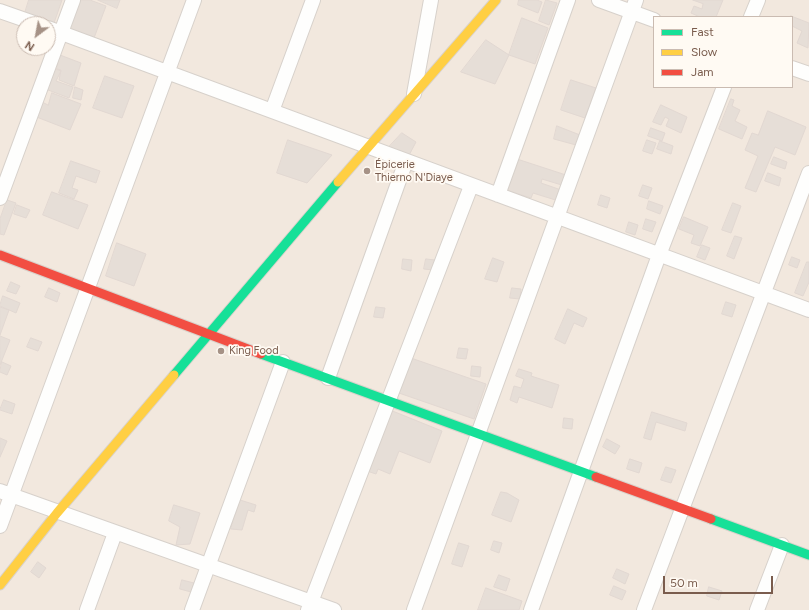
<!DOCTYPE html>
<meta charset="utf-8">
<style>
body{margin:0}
#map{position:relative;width:809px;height:610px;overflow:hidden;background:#f9f5f0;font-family:Figtree,sans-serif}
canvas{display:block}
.legend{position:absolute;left:653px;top:16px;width:140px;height:72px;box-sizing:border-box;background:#fffaf3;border:1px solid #cabbb1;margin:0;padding:5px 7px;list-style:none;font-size:12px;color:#7a5c4d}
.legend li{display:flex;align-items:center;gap:8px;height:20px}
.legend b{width:20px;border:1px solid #cabbb1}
.north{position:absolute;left:16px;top:16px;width:40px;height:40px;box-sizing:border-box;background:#fffaf3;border:1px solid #cabbb1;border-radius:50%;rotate:212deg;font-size:11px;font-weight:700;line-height:16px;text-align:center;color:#7a5c4d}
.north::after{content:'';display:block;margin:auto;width:14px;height:18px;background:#a69286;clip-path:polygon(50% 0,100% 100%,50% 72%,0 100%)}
.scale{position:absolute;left:663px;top:576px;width:110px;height:18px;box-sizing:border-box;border:2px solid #7a5c4d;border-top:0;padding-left:5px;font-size:12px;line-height:14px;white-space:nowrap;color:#7a5c4d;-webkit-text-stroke:3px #fffaf3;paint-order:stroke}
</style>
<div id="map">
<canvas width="809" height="610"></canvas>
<ul class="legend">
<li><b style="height:5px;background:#16e098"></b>Fast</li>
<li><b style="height:5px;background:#ffcf43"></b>Slow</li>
<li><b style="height:5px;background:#f24e42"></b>Jam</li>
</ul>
<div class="north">N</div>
<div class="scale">50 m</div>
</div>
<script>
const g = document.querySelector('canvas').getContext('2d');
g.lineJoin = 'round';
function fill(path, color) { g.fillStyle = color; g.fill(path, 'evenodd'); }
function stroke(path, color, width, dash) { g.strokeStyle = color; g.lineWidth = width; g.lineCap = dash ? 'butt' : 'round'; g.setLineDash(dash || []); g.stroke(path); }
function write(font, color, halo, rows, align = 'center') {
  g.font = font + ' Figtree,sans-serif'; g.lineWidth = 3.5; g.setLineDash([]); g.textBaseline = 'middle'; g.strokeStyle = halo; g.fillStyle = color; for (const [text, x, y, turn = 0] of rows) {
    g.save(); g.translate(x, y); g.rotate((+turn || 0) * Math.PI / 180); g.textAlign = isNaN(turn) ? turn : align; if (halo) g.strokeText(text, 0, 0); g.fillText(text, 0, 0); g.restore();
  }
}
const residential = new Path2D(`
 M0 0H809V610H0ZM654 17H792V87H654ZM24 24H48V48H24Z`);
const building = new Path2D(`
 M29 0H62L54 23 25 13Z
 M75 0H90L106 6 94 38 65 28Z
 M98 0H120L117 8Z
 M519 0H537L542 2 538 13 518 5Z
 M546 0 557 3 549 25 539 21Z
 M693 0H723L716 17H700L691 13 694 6 702 9 703 4Z
 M791 16 809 23 808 48 797 43 802 31 792 26Z
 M522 18 548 28 535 64 509 55Z
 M486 40 509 55 495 84 461 72Z
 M60 55 81 63 74 86 59 80 61 70 57 69Z
 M51 67 61 71 56 81 73 87 69 98 43 88Z
 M105 76 134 86 122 118 93 108Z
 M571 80 596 88 585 118 561 110Z
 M75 87 83 90 81 100 73 98Z
 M52 93 81 104 70 130 34 116 40 101 48 105Z
 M731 99 734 100 732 106 740 110 735 121 747 127 742 139 719 129Z
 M661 105 687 117 681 133 666 126 669 119 665 117 661 125 653 122Z
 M768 111 806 127 795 155 775 147 756 192 745 188 758 156 745 150 752 133 758 135Z
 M557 126 580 135 576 145 554 139Z
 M651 128 665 133 662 141 648 136Z
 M402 133 416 142 407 159 388 148Z
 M288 140 332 155 307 183 277 173Z
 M647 140 656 143 652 154 643 151Z
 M660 141 673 146 671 154 657 149Z
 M774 157 787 162 785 169 771 164Z
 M517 159 569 176 565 186 542 179 541 183 564 191 562 202 533 193 531 198 506 190Z
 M71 161 100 171 96 183 76 176 72 188 78 190 74 199 59 193Z
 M768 173 781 178 779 186 765 181Z
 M643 185 652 188 648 199 639 196Z
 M52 192 88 205 78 229 43 215Z
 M601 195 610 198 607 208 598 205Z
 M7 200 16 203 4 235 0 234V219Z
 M649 201 663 206 660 214 647 209Z
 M733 203 741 206 731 233 722 230Z
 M17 205 30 210 26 218 14 214Z
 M684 217 708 227 700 246 691 243 694 235 679 229Z
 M646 219 656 222 652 232 643 229Z
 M629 222 638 225 635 235 626 232Z
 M735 236 742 238 734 259 727 256Z
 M117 243 146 254 134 286 106 276Z
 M702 245 710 248 705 260 697 257Z
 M792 257 800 260 797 268 789 265Z
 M493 258 504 262 497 282 485 279Z
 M403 259 412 260 411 271 402 269Z
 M426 259 435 260 433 270 424 269Z
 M807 262H809V282L803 296 795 293Z
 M11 282 20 286 16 294 7 291Z
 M49 288 60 293 57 302 45 297Z
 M512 288 521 289 520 299 510 298Z
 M3 296 20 303 16 313 0 306Z
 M726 302 736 305 732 317 722 314Z
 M0 307 9 310 0 335Z
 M376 307 385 308 383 318 374 317Z
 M568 309 587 318 583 327 574 323 565 344 555 339Z
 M0 336 10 340 0 365Z
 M31 338 42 342 38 351 27 347Z
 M459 348 468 349 466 359 457 358Z
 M408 357 486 384 474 419 396 392Z
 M2 362 11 366 7 375 0 372Z
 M472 366 481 367 480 377 471 376Z
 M519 369 532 373 531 376 559 385 552 408 519 397 517 403 510 400 514 386 521 388 524 379 516 376Z
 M4 400 15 404 12 414 0 410Z
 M390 410 442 431 430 463 399 451 390 474 378 469 376 474 367 471Z
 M652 412 687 423 685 431 656 422 651 440 644 438Z
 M564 418 573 419 572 429 563 428Z
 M0 438 7 441 0 457Z
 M607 439 620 446 615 454 603 447Z
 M630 459 642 463 639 473 627 469Z
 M666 467 676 470 671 483 661 480Z
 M501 492 507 493 519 500 511 522 492 515Z
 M240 500 256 505 254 512 248 510 242 530 231 529Z
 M174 505 200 513 190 544 176 545 180 527 169 521Z
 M494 541 502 543 499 553 491 550Z
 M459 543 469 546 462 567 452 564Z
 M38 562 46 568 39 578 31 572Z
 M617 569 629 574 625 584 613 578Z
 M499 575 510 579 506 591 494 587Z
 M182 580 194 583 191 592 180 589Z
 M614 586 626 591 622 600 610 595Z
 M709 587 722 591 719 600 707 596Z
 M486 588 522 601 519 610H478Z`);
const street = new Path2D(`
 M599 0 654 20
 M0 11 37 24
 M751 17 758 0
 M48 28 809 310
 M792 68 809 74
 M414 94 431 0
 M272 111 313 0
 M498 195 568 0
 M0 198 73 0
 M328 378 406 161
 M0 491 334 610
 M0 526 194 0
 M87 610 115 533
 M192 610 283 362
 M308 610 471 186
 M414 610 636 0
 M531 610 659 255 724 87
 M644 610 809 173
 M757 610 782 545`);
const fast = new Path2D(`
 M261 354 596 477
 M174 375 338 182
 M711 519 809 555`);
const slow = new Path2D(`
 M338 182 496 0
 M0 585 57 513 174 375`);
const jam = new Path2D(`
 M0 255 261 354
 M596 477 711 519`);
const markers = [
 [367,171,4,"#a69286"],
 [221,351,4,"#a69286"]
];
const poiNames = [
 ["Épicerie",375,165],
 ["Thierno N'Diaye",375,178],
 ["King Food",229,351]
];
fill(residential, '#f2e8de');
fill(building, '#e6ded7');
stroke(building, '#e2d8d2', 1);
stroke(street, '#d7d1cb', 16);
stroke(fast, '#d9d2cb', 11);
stroke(slow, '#d9d2cb', 11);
stroke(jam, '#d9d2cb', 11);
stroke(street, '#fefefd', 14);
stroke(fast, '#16e098', 9);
stroke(slow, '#ffcf43', 9);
stroke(jam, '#f24e42', 9);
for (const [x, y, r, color] of markers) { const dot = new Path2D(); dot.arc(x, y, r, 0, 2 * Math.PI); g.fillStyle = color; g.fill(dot); stroke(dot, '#fffaf3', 1.5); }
write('11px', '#7a5c4d', '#fffaf3', poiNames, 'left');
</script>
